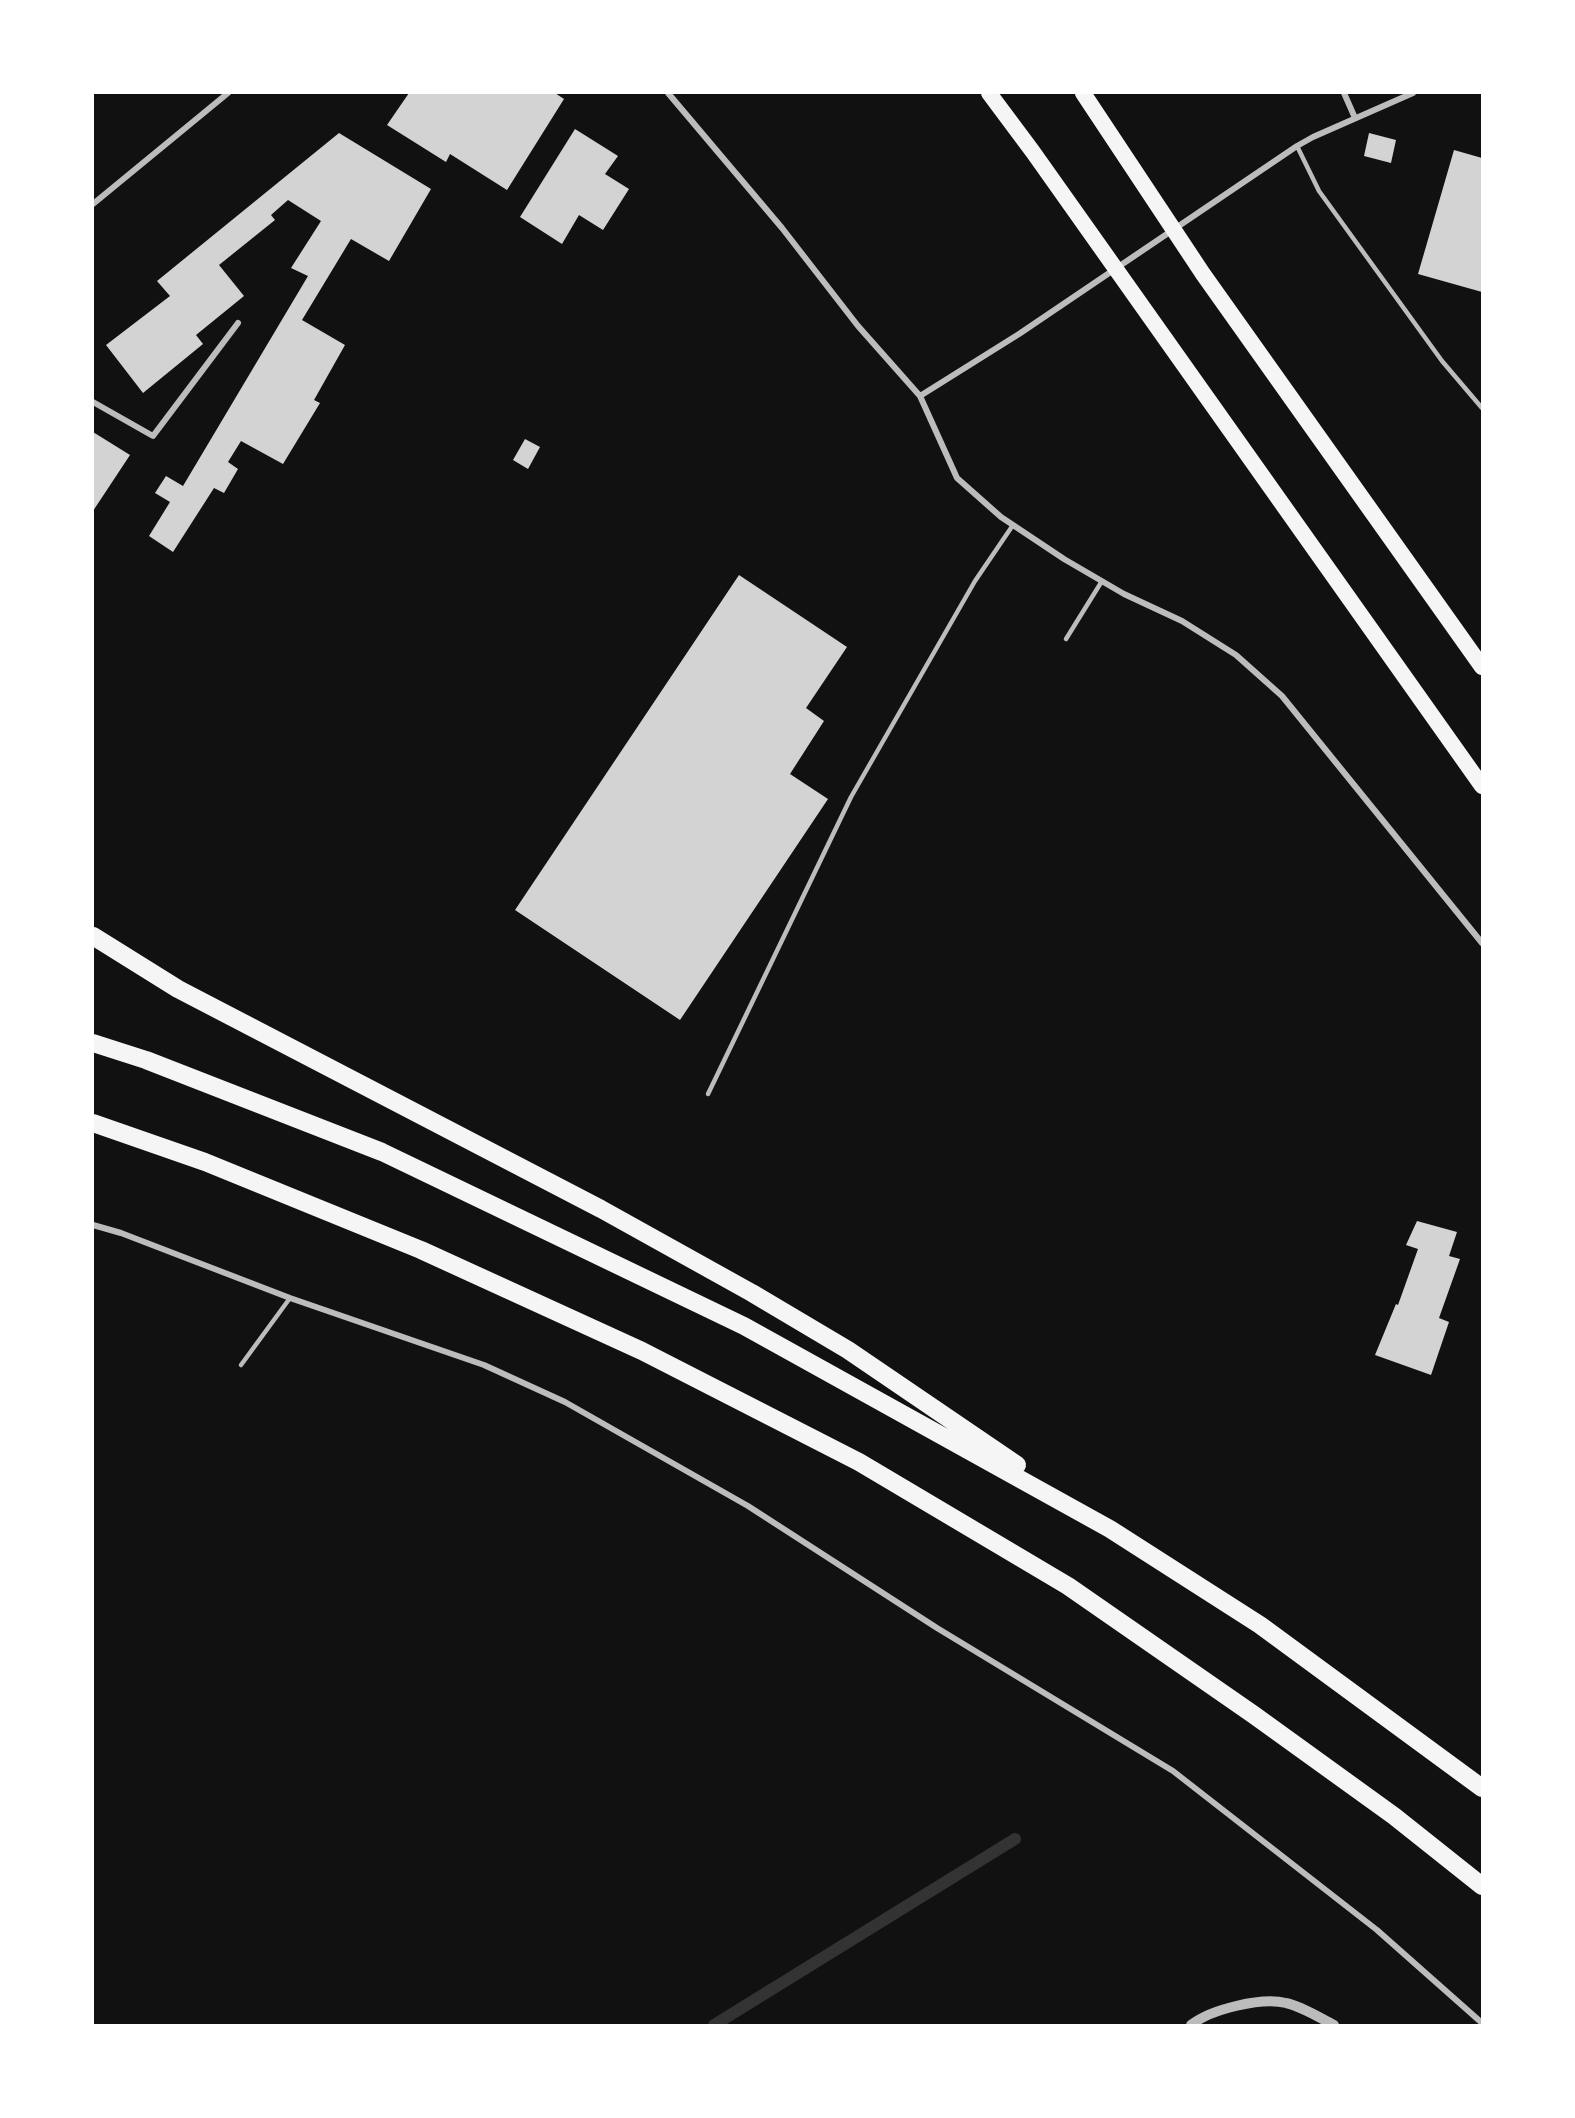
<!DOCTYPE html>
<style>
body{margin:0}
#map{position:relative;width:1575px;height:2118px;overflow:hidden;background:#111;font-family:"DM Sans",sans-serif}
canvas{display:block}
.frame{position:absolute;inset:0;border:94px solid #fff;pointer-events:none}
</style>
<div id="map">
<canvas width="1575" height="2118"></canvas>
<div class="frame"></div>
</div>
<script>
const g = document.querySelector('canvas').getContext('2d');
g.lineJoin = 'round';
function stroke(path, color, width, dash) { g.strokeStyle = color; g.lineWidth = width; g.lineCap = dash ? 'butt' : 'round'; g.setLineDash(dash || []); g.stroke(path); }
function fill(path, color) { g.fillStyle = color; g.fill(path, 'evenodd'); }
const stream = new Path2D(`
 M714 2025 1015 1839`);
const building = new Path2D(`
 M409 93H555L564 99 507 190 450 154 446 162 387 125Z
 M575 129 618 156 605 174 629 189 603 230 579 215 562 244 520 217Z
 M339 133 431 189 389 261 351 239 302 320 345 345 314 400 320 403 283 464 241 441 228 462 238 469 224 493 214 488 173 552 149 536 170 502 155 493 166 476 183 486 308 276 291 268 321 221 288 200 271 215 275 220 219 265 244 296 196 335 203 344 143 393 106 345 170 296 157 281Z
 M1369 133 1396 140 1391 163 1364 156Z
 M1454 150 1482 158V292L1418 274Z
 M93 432 130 455 93 511Z
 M525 439 540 447 528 469 513 460Z
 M739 575 847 647 806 708 824 721 790 774 828 799 680 1020 515 910Z
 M1417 1221 1457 1232 1449 1256 1460 1259 1439 1318 1449 1322 1431 1375 1375 1355 1396 1304 1398 1305 1418 1249 1406 1245Z`);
const service = new Path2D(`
 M1297 146 1319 191 1442 361 1482 408
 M1066 639 1102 581
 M708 1094 851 797 975 581 1013 525
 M241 1365 290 1298`);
const minor = new Path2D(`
 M668 93 782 228 858 326 920 396 957 478 1001 517 1064 559 1124 594 1182 621 1236 655 1282 696 1482 943
 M1344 93 1355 118
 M93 204 228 93
 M920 396 1019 334 1297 146 1313 137 1413 93
 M93 402 153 436 238 323
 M93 1225 121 1233 290 1298 484 1365 565 1402 748 1506 937 1628 1173 1771 1377 1930 1482 2023`);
const tertiary = new Path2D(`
 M1191 2025C1211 2009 1262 1997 1286 2003 1301 2006 1320 2018 1334 2025`);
const trunk = new Path2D(`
 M989 93 1033 152 1482 786
 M1083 93 1203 274 1482 667`);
const motorway = new Path2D(`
 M93 936 178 989 601 1209 752 1293 848 1350 1017 1465
 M93 1043 146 1060 382 1152 744 1326 1110 1529 1260 1625 1482 1788
 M93 1123 205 1162 421 1250 642 1351 859 1462 1068 1586 1254 1715 1394 1816 1482 1886`);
stroke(stream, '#333', 12);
fill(building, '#d3d3d3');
stroke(service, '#bcbcbc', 4.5);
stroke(minor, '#bcbcbc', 6);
stroke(tertiary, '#bcbcbc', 10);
stroke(trunk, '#f5f5f5', 16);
stroke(motorway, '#f5f5f5', 18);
</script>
